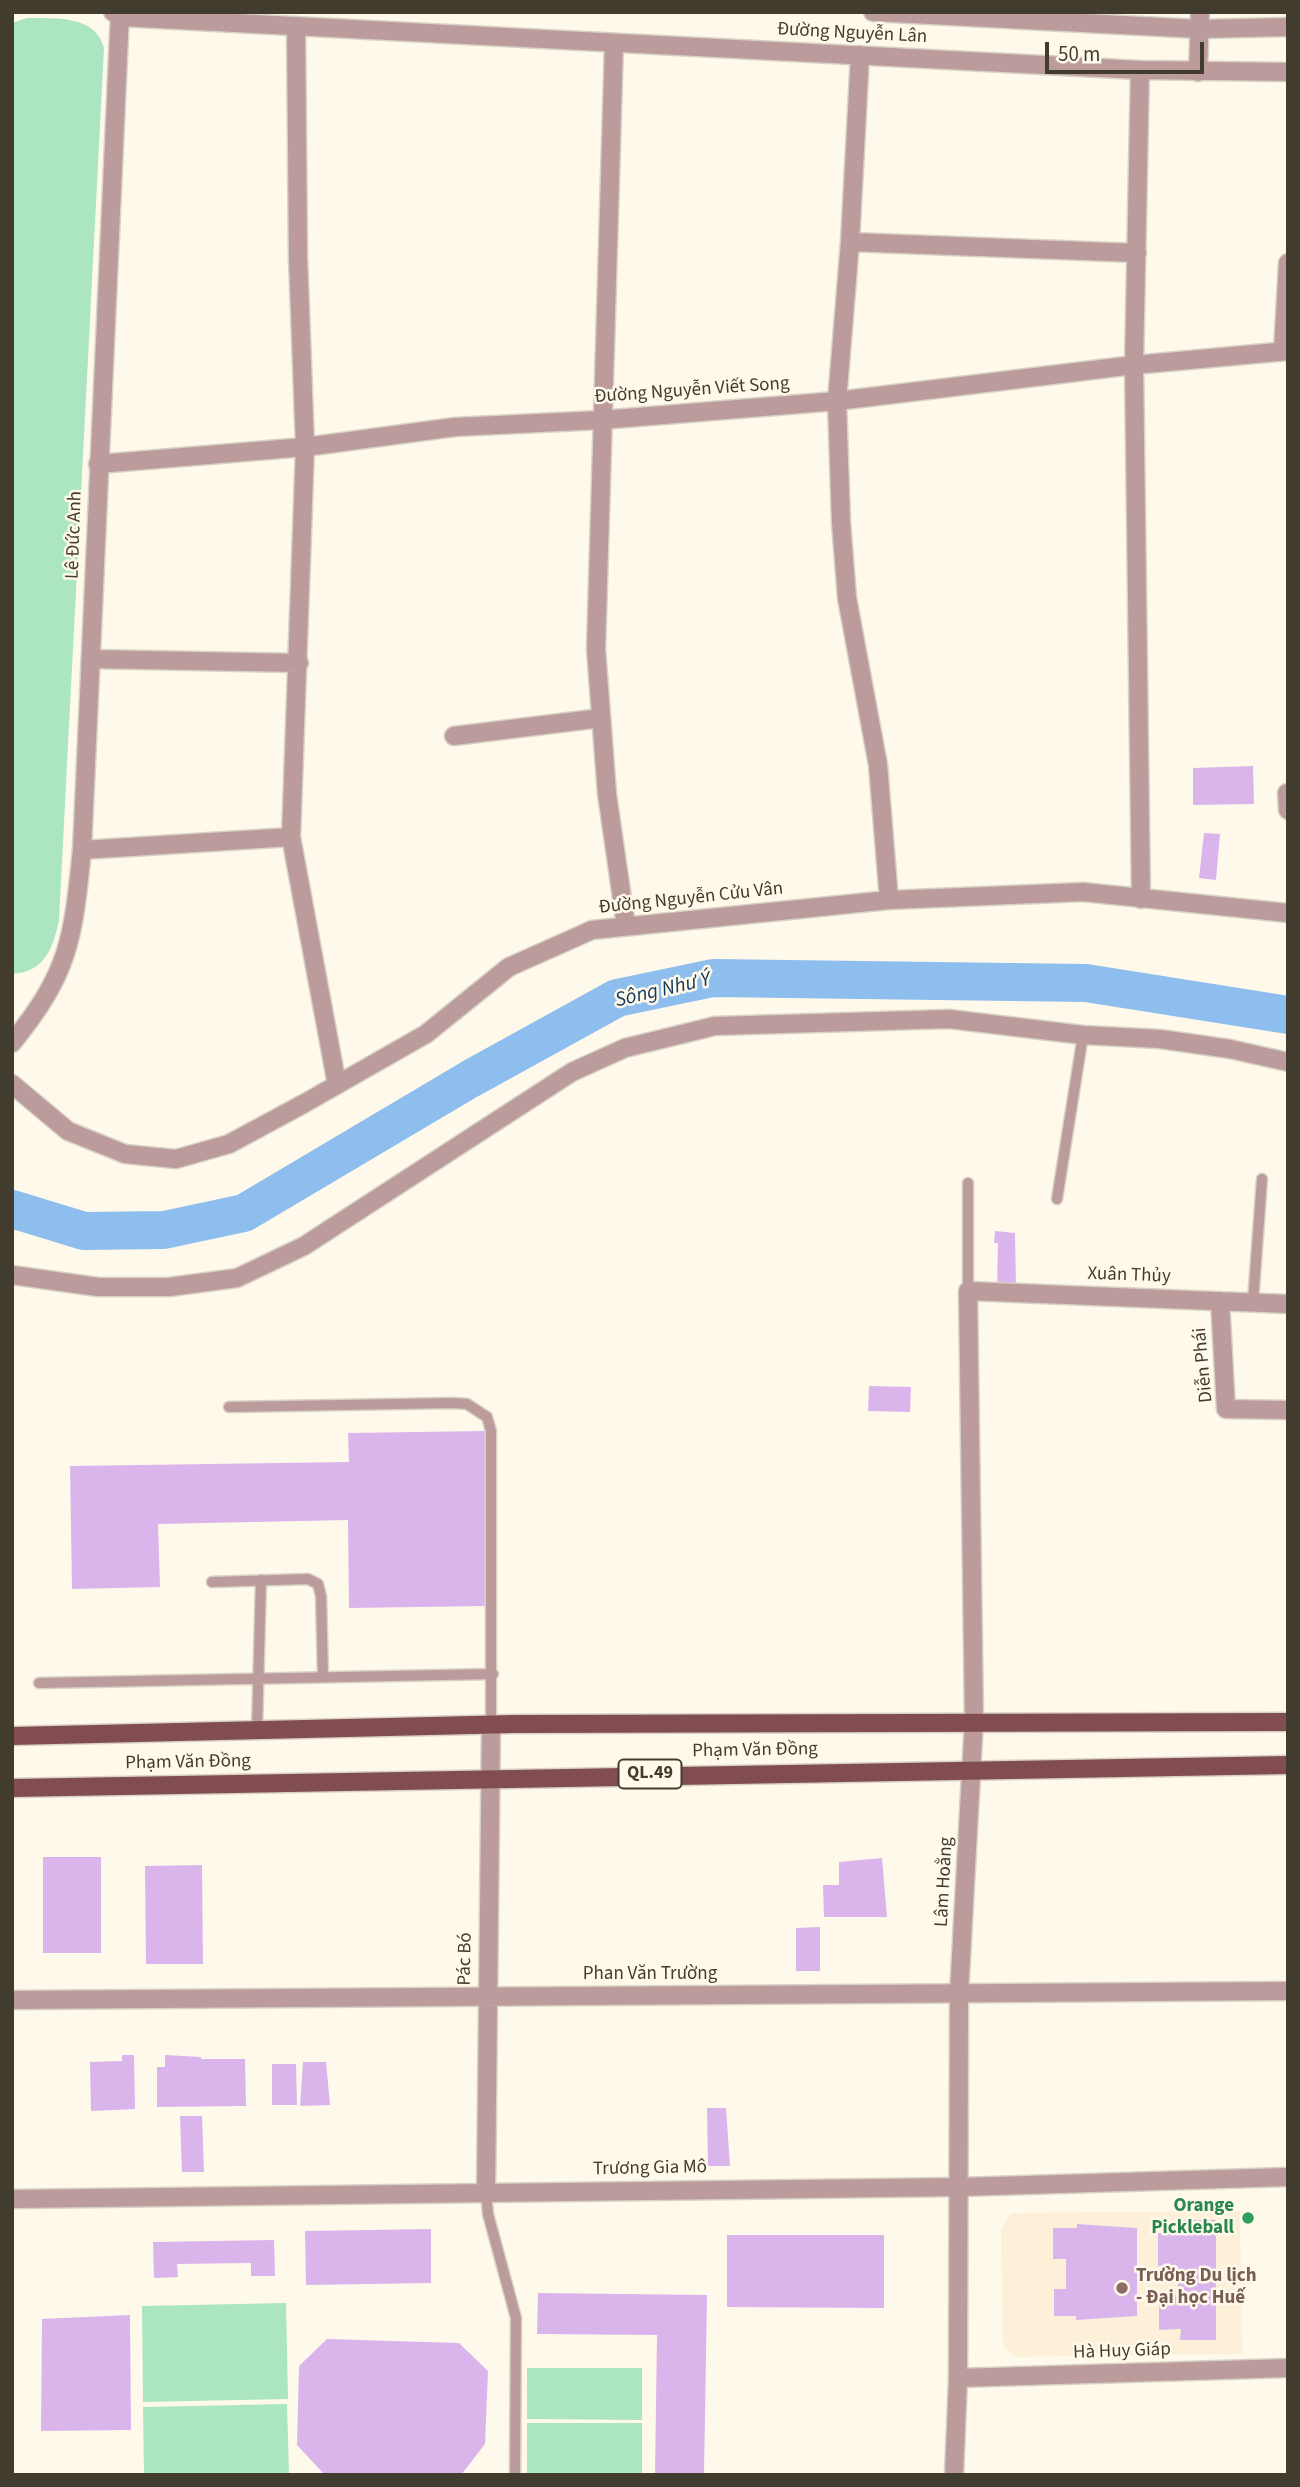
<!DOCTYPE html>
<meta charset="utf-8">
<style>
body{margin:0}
#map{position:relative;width:1300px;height:2487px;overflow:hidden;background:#fff9eb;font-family:"Source Sans 3",sans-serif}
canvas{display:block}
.frame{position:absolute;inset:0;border:14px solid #423c2e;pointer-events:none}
.scale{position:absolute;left:1045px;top:42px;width:159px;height:32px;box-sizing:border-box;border:4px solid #423c2e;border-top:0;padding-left:9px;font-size:21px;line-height:24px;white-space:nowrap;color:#423c2e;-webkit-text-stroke:5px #fff9eb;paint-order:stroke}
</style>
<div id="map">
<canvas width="1300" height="2487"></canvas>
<div class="frame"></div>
<div class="scale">50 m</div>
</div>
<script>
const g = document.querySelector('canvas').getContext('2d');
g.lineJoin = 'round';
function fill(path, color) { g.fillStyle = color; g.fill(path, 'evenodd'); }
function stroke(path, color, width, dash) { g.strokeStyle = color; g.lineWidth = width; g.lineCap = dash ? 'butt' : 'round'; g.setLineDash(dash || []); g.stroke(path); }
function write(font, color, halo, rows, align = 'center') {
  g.font = font + ' "Source Sans 3",sans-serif'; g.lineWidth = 5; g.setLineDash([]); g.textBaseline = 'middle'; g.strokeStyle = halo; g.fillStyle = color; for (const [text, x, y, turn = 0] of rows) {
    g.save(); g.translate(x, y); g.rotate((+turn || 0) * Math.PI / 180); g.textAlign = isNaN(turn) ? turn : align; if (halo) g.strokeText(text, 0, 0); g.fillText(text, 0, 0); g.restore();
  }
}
const built = new Path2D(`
 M1240 2211 1242 2354 1016 2357 1003 2347 1001 2229 1011 2213Z`);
const green = new Path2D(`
 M27 18C55 18 96 15 104 48L59 920C53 948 45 972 12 974V23Z
 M286 2303 288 2399 143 2402 142 2306Z
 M527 2368H642V2420L527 2419Z
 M287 2404 289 2475H144L143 2407Z
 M527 2423H642V2475H527Z`);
const river = new Path2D(`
 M12 1209 84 1231 164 1230 244 1213 470 1079 617 998 713 978 1086 983 1288 1015`);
const building = new Path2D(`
 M1253 766 1254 804 1193 805V768Z
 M1204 833 1220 834 1216 880 1199 878Z
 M995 1231 1015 1233 1016 1289H997L998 1243H994Z
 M869 1386 911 1387 910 1412 868 1411Z
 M485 1431 487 1606 349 1608 348 1520 158 1524 160 1587 72 1589 70 1466 349 1462 348 1433Z
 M43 1857H101V1953H43Z
 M882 1858 887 1917H824L823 1885H839V1862Z
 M202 1865 203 1964H146L145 1866Z
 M820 1927V1971H796V1928Z
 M122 2055H134L135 2109 91 2111 90 2062 122 2061Z
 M165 2055 201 2057V2059H245L246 2106 157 2107V2067H165Z
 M303 2062H326L330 2105 300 2106Z
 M272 2064H296L297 2105H272Z
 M707 2108H726L730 2166H708Z
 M180 2116H202L204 2172H182Z
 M1176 2220H1216V2340H1180L1181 2329 1159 2330V2295H1178V2266H1158V2233H1176Z
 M1077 2224 1137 2228V2316L1076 2320V2316H1054V2289H1066V2259H1053V2228H1077Z
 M431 2229V2283L306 2285 305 2231Z
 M727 2235H884V2308L727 2307Z
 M274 2240 275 2276H251V2263L177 2264 178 2277 154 2278 153 2242Z
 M538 2293 707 2295 704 2475H655L657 2335 537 2334Z
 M130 2315 131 2430 41 2431 42 2319Z
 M327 2339 459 2343 488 2371 485 2444 461 2475 323 2473 297 2445 299 2366Z`);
const service = new Path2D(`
 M1057 1199 1083 1035
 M968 1291V1183
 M1253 1302 1262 1179
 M229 1407 452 1403 467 1404 487 1417 491 1431V1726
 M212 1582 308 1579 318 1584 321 1596 323 1677
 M39 1683 493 1674
 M257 1729 261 1580
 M486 2192 488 2214 516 2318 515 2475`);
const minor = new Path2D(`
 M113 12 120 17 1140 70 1288 72
 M873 12 1199 29 1288 27
 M296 26 298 256 305 447 291 837 337 1085
 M614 43 596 649 607 794 626 926
 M860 55 850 242 837 401 841 522 847 598 878 765 889 900
 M1140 70 1134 365 1141 899
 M1198 72 1200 12
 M850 242 1137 253
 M1283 351 1288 263
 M98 464 305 447 455 427 601 420 837 401 1134 365 1288 351
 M91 659 299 663
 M454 736 601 718
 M1287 793 1288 810
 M82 850 291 837
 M12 1084 68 1131 125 1154 176 1159 229 1144 305 1103 426 1034 509 967 592 930 889 900 1083 892 1288 913
 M12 1275 98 1287H169L237 1278 304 1246 572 1072 625 1048 715 1026 949 1019 1083 1035 1160 1039 1230 1049 1288 1062
 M1220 1301 1226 1409 1288 1410
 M974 1720 968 1291 1288 1304
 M12 2000 1288 1991
 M486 2192 491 1726
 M12 2199 960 2187 1288 2177
 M958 2378 1288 2368`);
const tertiary = new Path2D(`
 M12 1043C70 972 73 938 82 850L120 12
 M954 2475 958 2378 959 1994 974 1720`);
const primary = new Path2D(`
 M12 1736 514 1724 1288 1722
 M12 1788 1288 1765`);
const markers = [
 [1248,2218,7,"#2e9e5b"],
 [1122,2288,7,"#8d6e63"]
];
const shields = [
 [650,1774,63]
];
const shieldNames = [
 ["QL.49",650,1774]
];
const streetNames = [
 ["Đường Nguyễn Lân",852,34,3],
 ["Đường Nguyễn Viết Song",692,391,-4],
 ["Lê Đức Anh",75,535,-88],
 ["Đường Nguyễn Cửu Vân",691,899,-6],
 ["Xuân Thủy",1129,1276,2],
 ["Diễn Phái",1204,1365,-95],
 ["Phạm Văn Đồng",755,1751,-1],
 ["Phạm Văn Đồng",188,1763,-1],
 ["Lâm Hoằng",945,1882,-87],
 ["Pác Bó",466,1959,-89],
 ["Phan Văn Trường",650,1975],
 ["Trương Gia Mô",650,2169,-1],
 ["Hà Huy Giáp",1122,2352,-2]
];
const leisureNames = [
 ["Orange",1234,2207],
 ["Pickleball",1234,2229]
];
const educationNames = [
 ["Trường Du lịch",1136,2277],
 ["- Đại học Huế",1136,2299]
];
const waterNames = [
 ["Sông Như Ý",663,991,-13]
];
fill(built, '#fcf1d8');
fill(green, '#abe5c1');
stroke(river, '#8dbeed', 38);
fill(building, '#dab5eb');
stroke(service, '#d9d3c5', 13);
stroke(minor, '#d9d3c5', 21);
stroke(tertiary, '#d9d3c5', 21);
stroke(primary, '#d9d3c5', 21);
stroke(service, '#bb9b9c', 10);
stroke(minor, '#bb9b9c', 18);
stroke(tertiary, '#bb9b9c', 18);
stroke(primary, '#824d51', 18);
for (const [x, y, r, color] of markers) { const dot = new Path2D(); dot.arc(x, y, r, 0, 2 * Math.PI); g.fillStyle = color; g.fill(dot); stroke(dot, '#fff9eb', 2.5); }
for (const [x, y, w] of shields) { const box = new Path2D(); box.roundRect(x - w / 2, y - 14.5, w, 29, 5); g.fillStyle = '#fff9eb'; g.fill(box); stroke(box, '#423c2e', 2); }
write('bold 18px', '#423c2e', null, shieldNames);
write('19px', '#423c2e', '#fff9eb', streetNames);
write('bold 19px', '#27864d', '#fff9eb', leisureNames, 'right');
write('bold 19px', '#785e54', '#fff9eb', educationNames, 'left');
write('italic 21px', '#133857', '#fff9eb', waterNames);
</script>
